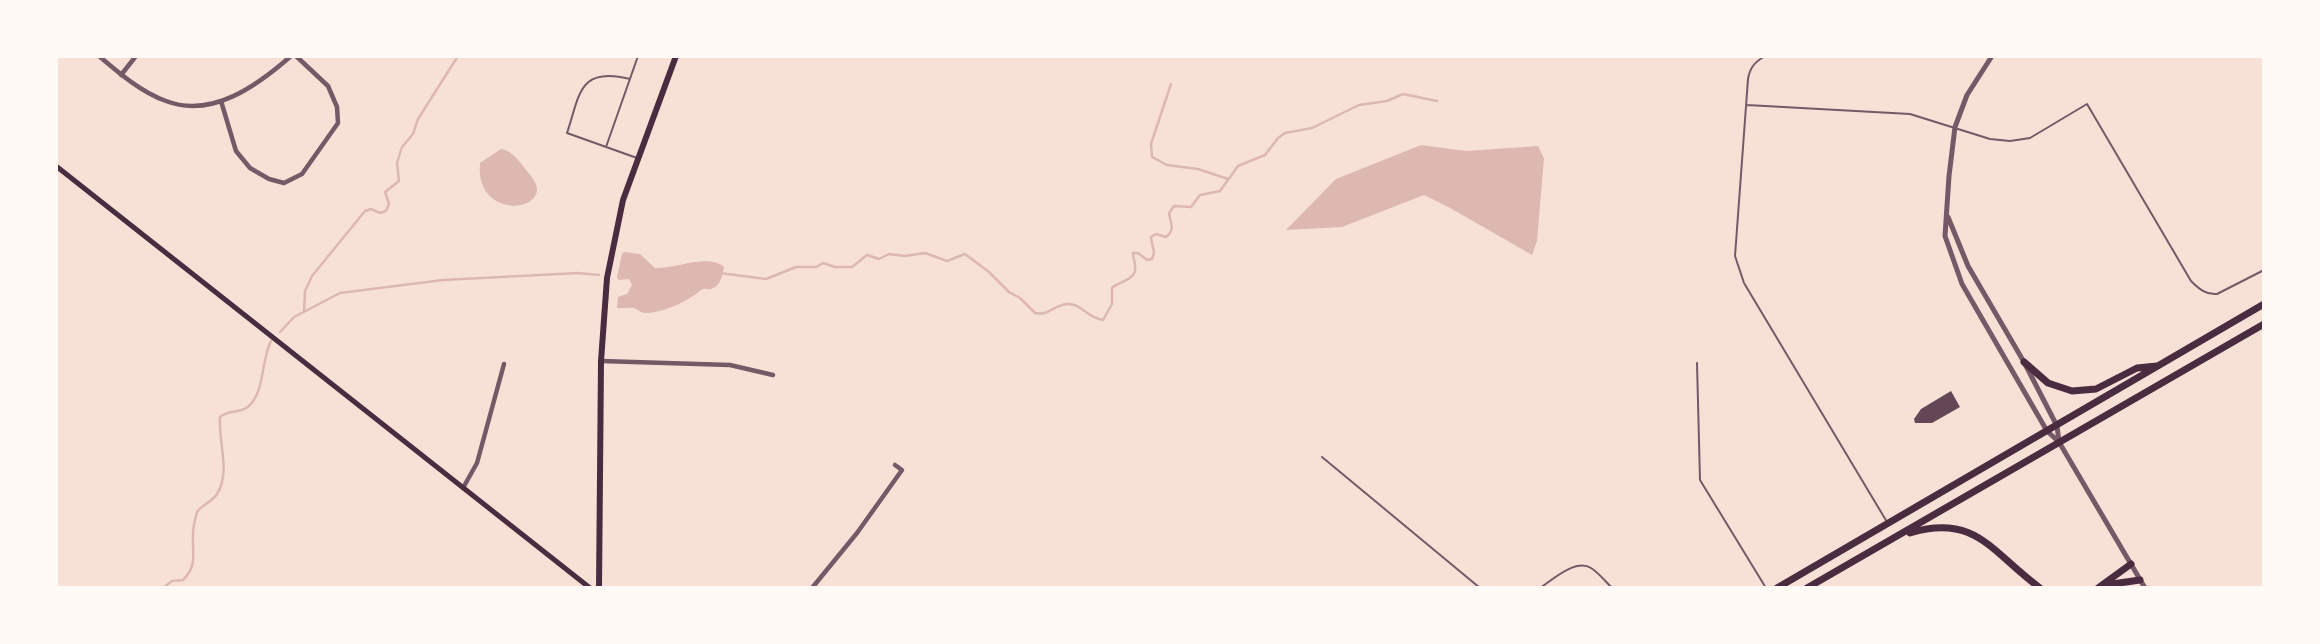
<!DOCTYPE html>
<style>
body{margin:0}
#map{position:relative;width:2320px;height:644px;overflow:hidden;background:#f7e1d7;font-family:Spectral,serif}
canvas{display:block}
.frame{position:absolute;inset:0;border:58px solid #fffaf5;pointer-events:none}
</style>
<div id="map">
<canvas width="2320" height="644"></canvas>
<div class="frame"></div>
</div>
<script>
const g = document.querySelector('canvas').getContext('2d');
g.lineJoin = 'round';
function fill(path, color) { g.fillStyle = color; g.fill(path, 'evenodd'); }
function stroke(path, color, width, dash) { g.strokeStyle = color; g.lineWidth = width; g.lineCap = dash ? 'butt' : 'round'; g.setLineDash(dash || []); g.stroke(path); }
const water = new Path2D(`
 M1421 145 1466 151 1538 146 1544 158 1537 241 1532 255 1452 209 1424 195 1342 227 1286 230 1336 179Z
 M501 149C513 151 519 161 526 170 530 175 537 182 537 189 537 214 475 215 480 163Z
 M624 252 640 254 655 268C675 269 708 253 724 267 723 275 720 287 711 289 705 290 705 287 700 291 688 301 661 314 644 313 640 312 637 309 634 308 628 307 623 309 617 308L618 297 627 294 632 285 629 279 619 280 617 277 622 254Z`);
const stream = new Path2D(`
 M1171 84 1151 144 1152 157 1167 165 1198 169 1228 179
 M720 273 766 279 796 267H816L823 263 835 267H852L867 255 879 259 889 254 905 256 925 253 947 261 965 254 989 272 1009 292 1020 298 1035 313C1049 316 1054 305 1067 304 1081 303 1087 318 1103 320L1112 304V288C1119 282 1133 280 1135 271 1136 265 1133 258 1133 253H1138L1147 260 1152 259 1154 253 1151 237 1156 234 1166 237C1176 230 1170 222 1169 213L1174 206 1191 207 1200 195 1220 191 1238 166 1265 155 1278 138 1285 133 1312 128 1359 105 1387 101 1403 94 1437 101
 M304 312 305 291 312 276 365 211 371 209 380 213 386 211 389 204 385 192 399 181 397 163 402 147 413 134 418 119 458 56
 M280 332 294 317 340 293 443 280 578 273 599 275
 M163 588 172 581 183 580C198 565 192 554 193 535 193 527 195 519 197 512 203 504 212 502 217 494 231 472 218 441 220 417 229 409 242 414 250 405 265 389 261 361 271 341`);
const building = new Path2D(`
 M1951 391 1960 407 1932 423H1915L1914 419 1921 409Z`);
const service = new Path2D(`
 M1765 56C1755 62 1750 67 1748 79L1735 256 1744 283 1887 522
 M630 79C579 66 580 94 567 133L637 158
 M1747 105 1910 114 1990 139 2010 141 2030 138 2087 104 2191 281C2199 289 2206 295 2217 294L2264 270
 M606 147 638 56
 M1697 363 1700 480 1766 588
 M1322 457 1480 588
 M1540 588C1552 580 1576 558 1591 568 1599 573 1606 582 1612 588`);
const minor = new Path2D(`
 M99 56C119 73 141 92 166 101 212 119 258 85 291 56
 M121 75 136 56
 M221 101 236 151 250 168 269 179 284 183 302 174 338 123 337 107 328 86 296 56
 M601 361 730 365 773 375
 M463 488 477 463 504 364
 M812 588 857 533 902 470 895 465`);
const tertiary = new Path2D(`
 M1992 56 1967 95 1955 127 1949 176 1945 236 1962 284 2047 431 2059 442 2145 588
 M1948 217 1968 266 2024 362 2057 426 2059 442`);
const secondary = new Path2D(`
 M56 166 590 588`);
const primary = new Path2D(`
 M599 588 601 361 607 278 623 200 676 56`);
const trunk = new Path2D(`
 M2024 362 2048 383 2072 391 2096 389 2137 368 2157 366
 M1910 533C1976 513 1992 553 2040 588
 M2105 585 2140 580
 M1777 588 2264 304
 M1807 588 2264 324
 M2098 588 2131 564`);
fill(water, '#dcb8b0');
stroke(stream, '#dcb8b0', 2.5);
fill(building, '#644757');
stroke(service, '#755966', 2);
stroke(minor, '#755966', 4.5);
stroke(tertiary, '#755966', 5);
stroke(secondary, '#4a2c40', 5);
stroke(primary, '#4a2c40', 6);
stroke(trunk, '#4a2c40', 7);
</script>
